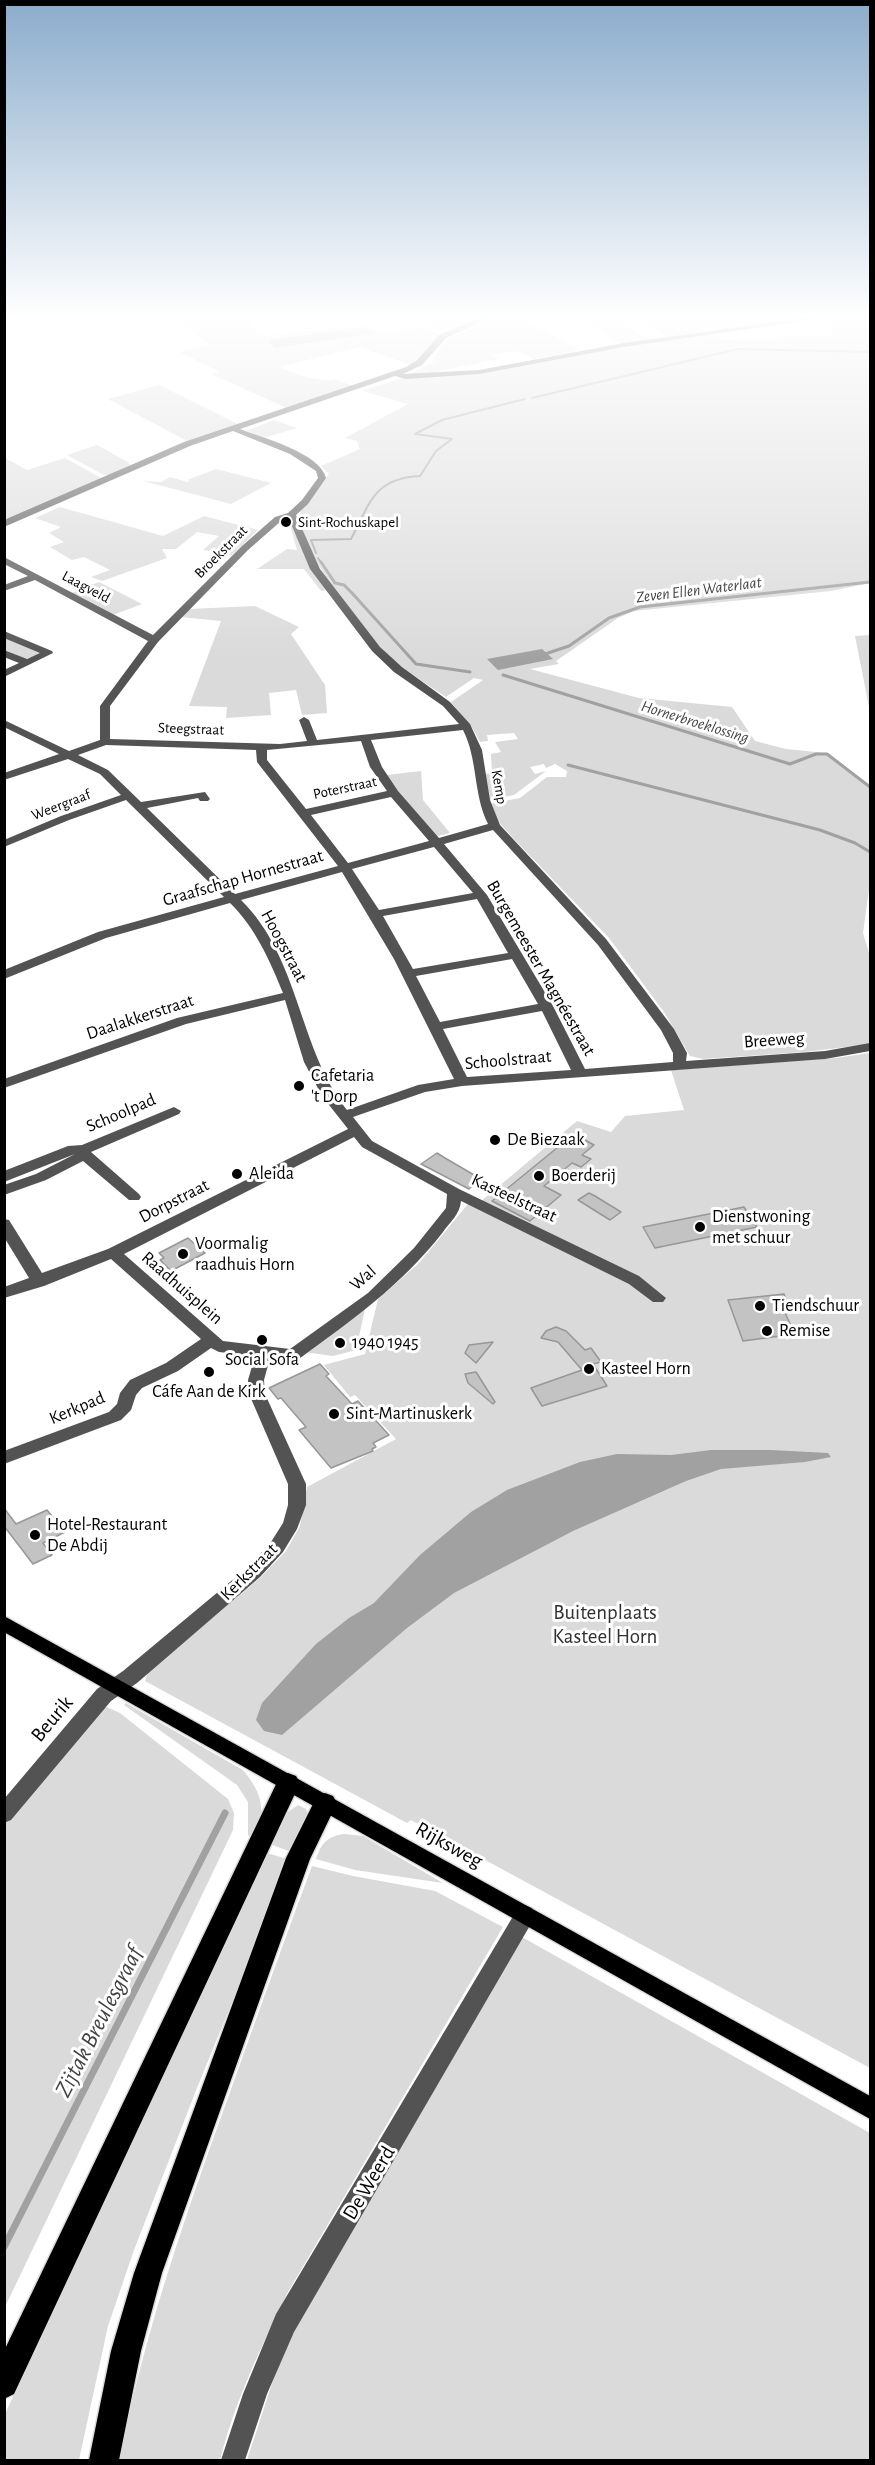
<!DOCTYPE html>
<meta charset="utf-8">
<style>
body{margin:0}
#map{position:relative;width:875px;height:2465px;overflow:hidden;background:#fff;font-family:"Alegreya Sans",sans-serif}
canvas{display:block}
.frame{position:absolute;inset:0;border:6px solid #000;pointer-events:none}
</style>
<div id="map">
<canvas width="875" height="2465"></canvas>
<div class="frame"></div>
</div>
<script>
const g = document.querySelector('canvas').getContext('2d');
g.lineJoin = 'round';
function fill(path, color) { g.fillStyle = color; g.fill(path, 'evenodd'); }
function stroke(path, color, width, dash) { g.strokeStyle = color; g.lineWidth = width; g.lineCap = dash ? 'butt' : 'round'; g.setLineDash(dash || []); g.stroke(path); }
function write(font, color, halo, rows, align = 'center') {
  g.font = font + ' "Alegreya Sans",sans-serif'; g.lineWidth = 6; g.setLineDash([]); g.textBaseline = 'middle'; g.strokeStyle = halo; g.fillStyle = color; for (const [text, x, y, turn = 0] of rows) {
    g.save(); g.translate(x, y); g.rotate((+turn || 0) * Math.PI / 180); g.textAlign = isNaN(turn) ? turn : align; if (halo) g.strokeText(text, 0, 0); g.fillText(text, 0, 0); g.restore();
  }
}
const green = new Path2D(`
 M236 316H244L260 335 265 336 366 325 378 333 426 327 439 335 411 365 359 347 280 367C292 374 323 383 336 379L354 387 289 409 211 374 220 372 179 352 209 345 180 321ZM365 327 374 333 275 348 269 340Z
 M418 316H482L439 332Z
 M502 316H517L580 350 534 359 517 351 492 355 499 359 439 371 438 374 407 376 432 363 444 342 452 337Z
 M575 316H610L650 340 622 344Z
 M636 316H809L812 318 668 338Z
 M870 318V583L831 591 634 611 618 618 556 661 559 664 530 669 639 698 732 707 755 741 786 749 826 753 870 788V882L863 933 870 956V1044L805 1052 703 1059 690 1056 664 1012 609 938 512 837 498 821 489 804 520 798 547 777H566L567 771 555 764 546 768 544 764 530 767 535 774 546 771 514 795 488 800 485 774 492 773 491 754 501 752 495 742 518 739 514 733 487 735 488 741 480 742 473 729 451 702 483 680 474 678 446 697C428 685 409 673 393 659 362 633 300 552 300 512L329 474 321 466 360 449 357 441 345 438 408 404 362 391 402 378 447 376 708 334 724 340 835 336 822 320Z
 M159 385 240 425 187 441 108 399Z
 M274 420 297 428 263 438 246 431Z
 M97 445 128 462 130 465 111 475H104L67 455Z
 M5 458 27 470 65 458 103 479 5 521Z
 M216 469 271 483 231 504 143 481 161 482 170 477 187 482 190 481 187 480Z
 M60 507 163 536 204 516 258 530 232 555 203 550 219 536 197 532 176 549H162L167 558 102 581 91 577 110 570 84 557 72 560 50 547 64 542 49 533 61 527 35 518Z
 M282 520H292L326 590 321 591 304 569H257L287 549 297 550 290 525 278 524 265 535Z
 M99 582 142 604 113 615 72 593Z
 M255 606 299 627 291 634 325 685 327 713 302 715 296 690 269 693 271 715 226 718 227 707 189 706 221 621 181 617 189 609Z
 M870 635V712L855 636Z
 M5 636 43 653 25 659 5 650Z
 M421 771 423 800 450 833 437 836 405 802 387 775Z
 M870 1053V2068L411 1820 407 1823 145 1681 148 1672 261 1577 286 1551 300 1526 307 1487 396 1439 355 1395 350 1397 324 1365 365 1354 378 1299 419 1263 468 1204 474 1207 577 1121 611 1132 625 1116 684 1110 671 1070 836 1058Z
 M365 1309 356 1350 333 1356 304 1352Z
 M126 1703 243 1770C262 1793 267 1810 254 1838L248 1835V1802L237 1785 124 1705Z
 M102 1705 120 1713 228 1799 234 1813 233 1830 5 2307V1823Z
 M298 1805 306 1809 309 1818 294 1853 267 1843 278 1819Z
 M344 1834 363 1836 443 1883 355 1870 316 1859C321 1844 327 1836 344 1834Z
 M264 1852 290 1860 197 2088 134 2250 108 2326 79 2460H5V2414Z
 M312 1866 353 1876 435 1891 503 1927 288 2292C261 2347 235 2401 220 2460H119C145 2331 185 2216 230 2092 257 2016 284 1941 312 1866Z
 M522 1937 870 2133V2460H247L279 2362 314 2291Z`);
const water = new Path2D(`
 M365 327 375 333 275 348 268 340Z
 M542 649 553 659 498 670 487 659Z
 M711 1450H771L828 1453 831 1457 805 1462 721 1469 686 1481 573 1531 454 1593 407 1628 282 1735 264 1731 256 1720 262 1703 316 1644 349 1618 374 1603 420 1555 471 1512 507 1490 580 1462 617 1454 671 1455Z`);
const streamFar2 = new Path2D(`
 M532 398 738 349 870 352
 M316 553 311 540 351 539C370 503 374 478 420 476L436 451 452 439 415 434 442 420 525 399
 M318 558 322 564`);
const streamFar1 = new Path2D(`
 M321 562 335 583 344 585 352 593 416 664 470 672
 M542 655 569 646 609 618 640 607 870 582
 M503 675 790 764 816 754H827L870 787
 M568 765 820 830 855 843 870 852`);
const stream = new Path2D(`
 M4 2247 225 1813`);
const building = new Path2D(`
 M574 1134 594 1145 582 1155 591 1159 581 1167 572 1163 544 1186 561 1195 530 1221 492 1201Z
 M437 1153 445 1158 481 1179 469 1189 421 1164Z
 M589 1193 595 1196 621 1212 610 1220 578 1200Z
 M744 1207 757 1227 655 1248 643 1227Z
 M188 1238 205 1253 171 1271 160 1260 164 1258 159 1253Z
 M784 1294 791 1312 785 1313 795 1334 743 1341 728 1300Z
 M556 1327 566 1331 585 1350 591 1348 601 1362 593 1364 607 1386 542 1406 531 1388 582 1370 558 1342 541 1338 546 1331Z
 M493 1342 476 1363 465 1353 469 1345Z
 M320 1364 329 1374 326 1376 352 1404 358 1401 389 1435 373 1443 376 1447 372 1449 373 1451 331 1468 299 1430 306 1427 281 1398 278 1399 269 1388Z
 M476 1372 495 1402 493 1404 468 1383 465 1374Z
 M4 1508 16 1524 47 1510 65 1532 43 1543 52 1555 33 1564 4 1526Z`);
const minor = new Path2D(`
 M485 316H494L446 338 422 365 403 374 479 370 624 343 821 316H838L624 347 479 374 406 379 395 376 240 429C263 438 320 453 326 478L308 504 296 515 320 569 380 647 402 667 450 702 470 724 482 750 490 800 500 825 606 939 674 1029 687 1053 686 1061 825 1051 870 1043V1051L825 1059 462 1086 425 1092 353 1117 372 1141 459 1189 639 1276 666 1298 663 1302H653L629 1284 461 1201C460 1214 450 1222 443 1232 401 1286 353 1319 299 1359L293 1361 270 1358 264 1380 265 1394 306 1484V1505L297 1529 283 1552 260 1577 137 1683 111 1701 11 1820 4 1823V1799L97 1689 123 1671 248 1567 271 1542 283 1523 288 1505V1484L249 1394 248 1380 255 1356 219 1352 211 1348 178 1371 142 1388 136 1395 131 1410 121 1420 4 1464V1451L109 1412 117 1404 120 1393 130 1380 166 1363 201 1339 111 1259 44 1286 4 1298V1287L29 1278 4 1237V1219L9 1220 42 1273 108 1249 348 1129 322 1096 304 1062 285 1000 186 1024 4 1088V1079L177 1018 283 993C270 961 255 927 230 903L106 938 4 979V970L98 932 224 897 126 800 69 820 4 847V840L61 816 121 795 100 774 68 759 4 780V773L59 754 4 727V720L69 751 100 740V706L148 641 35 580 4 591V585L28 576 4 564V557L153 635 242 546 275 517 288 513 302 500 318 478 316 471 290 454 233 431 190 446 4 527V520L184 442 406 367 416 361 440 334ZM289 519 310 569 372 651 394 672 443 706 459 724 317 740 309 720 304 717 299 720 307 741 280 744 110 739V706L158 642 248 550 281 521ZM463 730C478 759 473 794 488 824L439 838 398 791 382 767 371 740ZM361 741 370 767 387 791 306 809 267 760V750ZM106 745 256 750 257 762 338 866 235 894 147 808 198 798 200 801H208L210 799 205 792 141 802 108 770 78 755ZM391 797 429 841 348 863 311 815ZM493 830 598 945 661 1030 673 1053V1062L585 1069 553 1006 487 895 444 844ZM434 847 473 893 379 910 352 869ZM342 872 394 959 454 1079 418 1085 347 1110C298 1048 300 958 241 900ZM477 899 508 953 413 969 383 916ZM512 959 538 1004 440 1022 416 976ZM542 1011 571 1070 467 1077 443 1029ZM354 1137 362 1147 447 1194 446 1208 414 1248 368 1293 290 1349 223 1341 124 1254Z
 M4 631 52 651 53 653 4 677V670L19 663 4 657V650L27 659 40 653 4 638Z
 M174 1107 181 1111 179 1114 91 1152 139 1194 141 1197 139 1200H129L83 1161 46 1180 4 1195V1185L36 1174 75 1154 4 1182V1171L68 1146 82 1145Z
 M525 1905 532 1908 535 1915 532 1922 294 2332 267 2394 245 2460H221L243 2394 276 2314 518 1908Z`);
const major = new Path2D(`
 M4 1616 870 2096V2119L4 1632Z`);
const highway = new Path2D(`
 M288 1773 296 1776 300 1783 14 2394 4 2399V2351L280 1776Z
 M325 1793 333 1796 337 1803 310 1859 162 2273 141 2351 119 2460H89L111 2351 134 2273 286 1858 317 1796Z`);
const markers = [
 [286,522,6,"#000"],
 [299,1086,6,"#000"],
 [495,1140,6,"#000"],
 [237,1174,6,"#000"],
 [539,1176,6,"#000"],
 [700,1227,6,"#000"],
 [183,1254,6,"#000"],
 [760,1306,6,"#000"],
 [767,1331,6,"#000"],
 [262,1340,6,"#000"],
 [340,1343,6,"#000"],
 [589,1369,6,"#000"],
 [209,1372,6,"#000"],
 [334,1414,6,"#000"],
 [35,1535,6,"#000"]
];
const farPoinames = [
 ["Sint-Rochuskapel",298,522]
];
const farStreetnames = [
 ["Broekstraat",221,552,-45],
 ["Laagveld",86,587,28],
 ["Steegstraat",191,729,2],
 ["Kemp",499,787,80],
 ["Poterstraat",345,788,-12],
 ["Weergraaf",61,805,-21]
];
const farWaternames = [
 ["Zeven Ellen Waterlaat",699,590,-7],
 ["Hornerbroeklossing",695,722,17]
];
const streetNames = [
 ["Graafschap Hornestraat",243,878,-16],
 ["Hoogstraat",284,946,62],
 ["Burgemeester Magnéestraat",541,968,60],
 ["Daalakkerstraat",140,1017,-18],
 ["Breeweg",774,1040,-4],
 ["Schoolstraat",508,1060,-5],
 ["Schoolpad",121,1113,-23],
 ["Kasteelstraat",514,1198,25],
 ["Dorpstraat",174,1201,-27],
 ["Wal",363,1278,-41],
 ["Raadhuisplein",182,1288,41],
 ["Kerkpad",77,1408,-23],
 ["Kerkstraat",249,1572,-45]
];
const poiNames = [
 ["Cafetaria",311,1076],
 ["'t Dorp",311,1097],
 ["De Biezaak",507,1140],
 ["Aleida",249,1174],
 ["Boerderij",551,1176],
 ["Dienstwoning",712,1217],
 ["met schuur",712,1238],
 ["Voormalig",195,1244],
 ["raadhuis Horn",195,1265],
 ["Tiendschuur",772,1306],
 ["Remise",779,1331],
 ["1940 1945",352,1343],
 ["Social Sofa",262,1360,"center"],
 ["Kasteel Horn",601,1369],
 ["Cáfe Aan de Kirk",209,1392,"center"],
 ["Sint-Martinuskerk",346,1414],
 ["Hotel-Restaurant",47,1525],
 ["De Abdij",47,1546]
];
const nearParknames = [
 ["Buitenplaats",605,1613],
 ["Kasteel Horn",605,1637]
];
const nearStreetnames = [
 ["Beurik",52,1719,-50],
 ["Rijksweg",449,1845,29],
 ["De Weerd",369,2183,-59]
];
const nearWaternames = [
 ["Zijtak Breulesgraaf",99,2022,-63]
];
fill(green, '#dadada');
fill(water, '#a1a1a1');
stroke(streamFar2, '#a1a1a1', 2);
stroke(streamFar1, '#a1a1a1', 3);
stroke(stream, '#a1a1a1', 7);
fill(building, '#c3c3c3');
stroke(building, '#979797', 1.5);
stroke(major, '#dbdbdb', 3);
stroke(highway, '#dbdbdb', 3);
fill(minor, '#535353');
fill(major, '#000');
fill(highway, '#000');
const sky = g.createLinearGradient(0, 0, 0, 661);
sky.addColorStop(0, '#8baccc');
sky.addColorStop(0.48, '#fff');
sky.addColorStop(1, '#ffffff00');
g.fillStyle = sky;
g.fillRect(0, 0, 875, 661);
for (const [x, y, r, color] of markers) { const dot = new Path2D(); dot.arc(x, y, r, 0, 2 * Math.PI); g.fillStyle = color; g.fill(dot); stroke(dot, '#fff', 2); }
write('15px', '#000', '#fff', farPoinames, 'left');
write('15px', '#000', '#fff', farStreetnames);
write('italic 16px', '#424242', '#fff', farWaternames);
write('18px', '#000', '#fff', streetNames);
write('18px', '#000', '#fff', poiNames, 'left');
write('21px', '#313131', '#fff', nearParknames);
write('21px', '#000', '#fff', nearStreetnames);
write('italic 24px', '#424242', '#fff', nearWaternames);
</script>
